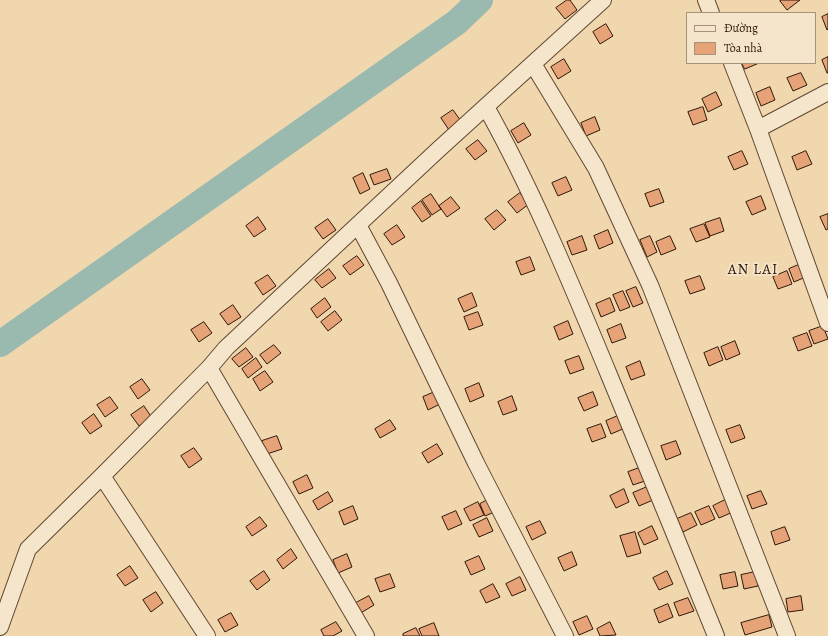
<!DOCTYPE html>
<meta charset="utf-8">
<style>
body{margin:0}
#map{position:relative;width:828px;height:636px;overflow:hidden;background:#f0d7ae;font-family:Alegreya,serif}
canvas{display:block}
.legend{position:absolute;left:686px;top:12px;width:130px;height:52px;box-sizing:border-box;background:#f5e5ca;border:1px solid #a7937c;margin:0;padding:5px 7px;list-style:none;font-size:12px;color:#311708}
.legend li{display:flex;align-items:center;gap:8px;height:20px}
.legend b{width:20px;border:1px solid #a7937c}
</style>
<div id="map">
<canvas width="828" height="636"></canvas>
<ul class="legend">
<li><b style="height:5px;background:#f5e5ca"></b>Đường</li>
<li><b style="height:11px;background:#e5a377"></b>Tòa nhà</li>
</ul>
</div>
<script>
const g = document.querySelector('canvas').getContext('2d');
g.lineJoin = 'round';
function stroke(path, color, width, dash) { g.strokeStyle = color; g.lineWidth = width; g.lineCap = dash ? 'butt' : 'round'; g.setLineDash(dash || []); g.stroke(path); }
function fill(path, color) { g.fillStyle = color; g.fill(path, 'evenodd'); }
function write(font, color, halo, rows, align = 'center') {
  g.font = font + ' Alegreya,serif'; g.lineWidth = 3.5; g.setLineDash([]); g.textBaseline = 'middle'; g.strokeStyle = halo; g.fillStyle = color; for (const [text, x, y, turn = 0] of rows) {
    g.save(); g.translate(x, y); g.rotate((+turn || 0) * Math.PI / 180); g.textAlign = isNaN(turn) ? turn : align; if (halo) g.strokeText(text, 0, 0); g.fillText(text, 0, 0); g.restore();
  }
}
const river = new Path2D(`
 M0 344 457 22 480 0`);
const building = new Path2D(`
 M567 0H570L577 10 565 19 556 8Z
 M782 0H800L787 10 780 1Z
 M828 14V29L827 30 822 17Z
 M606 24 613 36 600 44 593 32Z
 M828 57V73H827L822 60Z
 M564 59 571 71 558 79 551 67Z
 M742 63H759L745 69Z
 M801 73 807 85 793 91 787 78Z
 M770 87 775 100 761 106 756 93Z
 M716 92 722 105 708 112 702 99Z
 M703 107 707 120 693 125 688 112Z
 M453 110 461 121 449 130 441 118Z
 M595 117 600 130 586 136 581 123Z
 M524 123 531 135 518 143 511 131Z
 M478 140 487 151 475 160 466 149Z
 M742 151 748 164 734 170 728 157Z
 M806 151 812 164 797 170 792 157Z
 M387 169 391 179 374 185 370 175Z
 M363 173 370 189 360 194 353 178Z
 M566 177 572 190 558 196 552 183Z
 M659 189 664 202 650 207 645 194Z
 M520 193 529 204 517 213 508 202Z
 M431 194 441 209 432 215 422 200Z
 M761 196 766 209 752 215 746 202Z
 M451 197 460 208 447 217 439 206Z
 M421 201 431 216 422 222 412 208Z
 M497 210 506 220 494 230 485 219Z
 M828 214V229L826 230 820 217Z
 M258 217 266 229 254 237 246 226Z
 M720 218 724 231 710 236 705 223Z
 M328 219 336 230 323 239 315 228Z
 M704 224 710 237 696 242 690 229Z
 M397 225 405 237 392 245 384 234Z
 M608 230 613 243 599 249 594 236Z
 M582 236 587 250 572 255 567 242Z
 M650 236 657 252 647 257 640 240Z
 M670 236 676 249 661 255 656 242Z
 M357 256 364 265 350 275 343 266Z
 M530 257 535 270 521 275 516 262Z
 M803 263 808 276 794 282 789 269Z
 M329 269 336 278 322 288 315 280Z
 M787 271 792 284 778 289 773 277Z
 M268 275 276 286 263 295 255 283Z
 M700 276 705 289 690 294 685 281Z
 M636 287 643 303 633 307 626 291Z
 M623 291 630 307 620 311 613 295Z
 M472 293 477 306 464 312 458 299Z
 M325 298 331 307 317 318 311 309Z
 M610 298 615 311 601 317 596 304Z
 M233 305 241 317 228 325 220 314Z
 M335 311 342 320 328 331 321 322Z
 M478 312 483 325 469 330 464 317Z
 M568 321 573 334 559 340 554 327Z
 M204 322 212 333 199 342 191 330Z
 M621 324 626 338 612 343 607 330Z
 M823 326 828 339 814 344 809 331Z
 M807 333 812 346 798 351 793 338Z
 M735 341 740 354 726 360 721 347Z
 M274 345 281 353 267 364 260 355Z
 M718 347 723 360 709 366 704 353Z
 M246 348 253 357 239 367 232 359Z
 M579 356 584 369 570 374 565 361Z
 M256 358 262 367 248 378 242 369Z
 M640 361 645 375 631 380 626 367Z
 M265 371 273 382 260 391 253 379Z
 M142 379 150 390 138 399 130 387Z
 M479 383 484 396 470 402 465 389Z
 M437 391 442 403 428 410 423 397Z
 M593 392 598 405 584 411 578 398Z
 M512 396 517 410 503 415 498 402Z
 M110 397 118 408 105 417 97 405Z
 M144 406 152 418 139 426 131 415Z
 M94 414 102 426 90 434 82 423Z
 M620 415 625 428 611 434 606 421Z
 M390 420 396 429 380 438 375 429Z
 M601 424 606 437 592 442 587 429Z
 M740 425 745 438 731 443 726 430Z
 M277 436 282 449 267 454 262 441Z
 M676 441 681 454 666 460 661 446Z
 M437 444 443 454 428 463 422 453Z
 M194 448 202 459 189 468 181 456Z
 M642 467 648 480 633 485 628 472Z
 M307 475 313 488 299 494 293 482Z
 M647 487 653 500 639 506 633 493Z
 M624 489 629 502 616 508 610 496Z
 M761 491 767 504 752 509 747 496Z
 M328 492 333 501 318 510 313 501Z
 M493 497 499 510 485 516 480 504Z
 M727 499 733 512 719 518 713 506Z
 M478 502 484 515 470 521 464 509Z
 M353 506 358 519 344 525 339 512Z
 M709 506 715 519 701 525 695 512Z
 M456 511 462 524 448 530 442 517Z
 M691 513 697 525 683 532 677 519Z
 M260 517 267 526 252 536 246 527Z
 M487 518 493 531 479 537 473 525Z
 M540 521 546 533 532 540 526 527Z
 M652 526 658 539 644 545 638 533Z
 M785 527 790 540 775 545 771 532Z
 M635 532 641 553 627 557 620 536Z
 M291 549 297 558 283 569 277 560Z
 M572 552 577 565 564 571 558 558Z
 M347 554 352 567 338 573 333 560Z
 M479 556 485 569 471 575 465 562Z
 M130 566 138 578 125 586 117 575Z
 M264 571 270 580 257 590 250 581Z
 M667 571 673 584 659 590 653 578Z
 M735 572 738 586 723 589 720 575Z
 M755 572 758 586 744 589 741 575Z
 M390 574 395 587 380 592 375 579Z
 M520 577 526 590 512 596 506 584Z
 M493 584 500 597 486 603 480 591Z
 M156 592 163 603 151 612 143 600Z
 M369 596 374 605 359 614 354 604Z
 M801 596 803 610 788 612 786 599Z
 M688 598 694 611 679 616 674 603Z
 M668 604 673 617 659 623 654 610Z
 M231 613 238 625 225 632 218 620Z
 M769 615 772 627 745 635 741 623Z
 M587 616 593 629 579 635 573 622Z
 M336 622 342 631 333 636H324L321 630Z
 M610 622 616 635 600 636 597 629Z
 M434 623 439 636H422L419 629Z
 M416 628 420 636H403V634Z`);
const minor = new Path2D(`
 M706 0 711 13
 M732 63 758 129 828 323
 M533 64 596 168 650 285 787 636
 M486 107C533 191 570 281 607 370 644 459 680 547 716 636
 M758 129 828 92
 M358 225 389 283 476 463 565 636
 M209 368 366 636
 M102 476 207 636
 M0 627 28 549 102 476 209 368 226 348 439 149 603 0`);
const neighbourhoodNames = [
 ["AN LAI",753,270]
];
stroke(river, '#9ab9af', 26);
fill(building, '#e5a377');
stroke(building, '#311708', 1);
stroke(minor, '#614732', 18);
stroke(minor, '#f5e5ca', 16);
g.letterSpacing = '1px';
write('15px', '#311708', '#f5e5ca', neighbourhoodNames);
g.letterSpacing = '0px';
</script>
